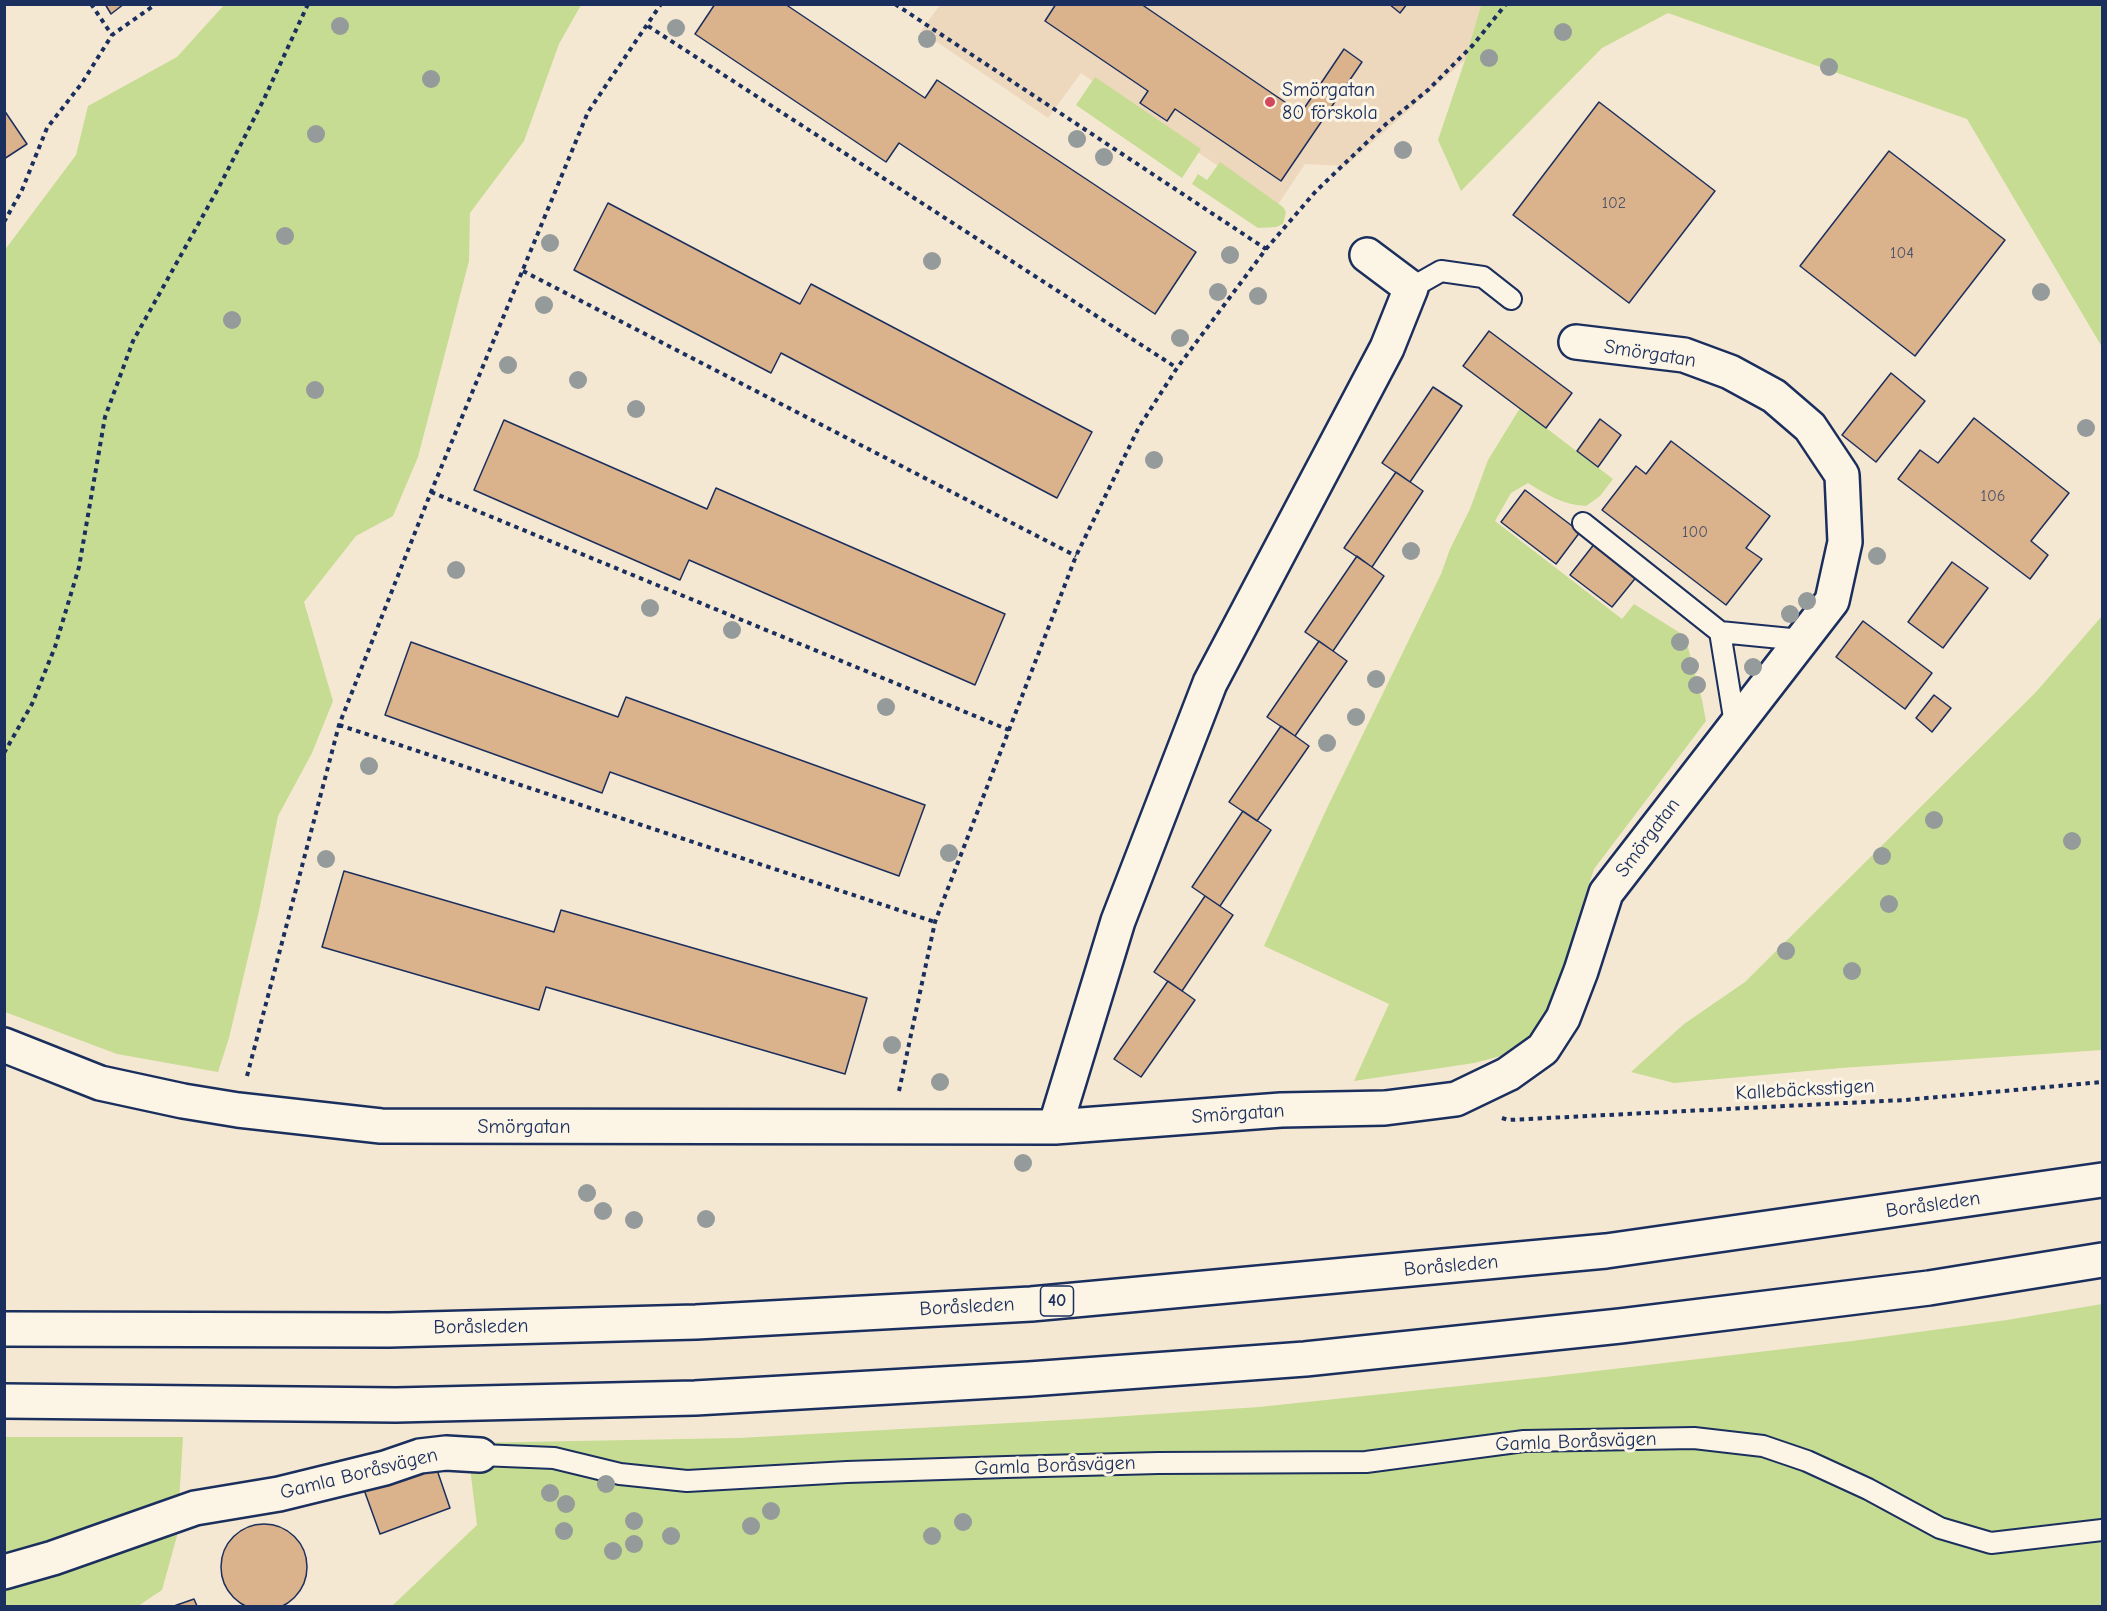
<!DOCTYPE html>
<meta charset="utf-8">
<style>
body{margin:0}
#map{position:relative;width:2107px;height:1611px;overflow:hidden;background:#f5e8d3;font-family:"Comic Neue",sans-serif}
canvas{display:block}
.frame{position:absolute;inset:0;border:6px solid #1b2f5e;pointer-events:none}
</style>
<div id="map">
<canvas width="2107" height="1611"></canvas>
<div class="frame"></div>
</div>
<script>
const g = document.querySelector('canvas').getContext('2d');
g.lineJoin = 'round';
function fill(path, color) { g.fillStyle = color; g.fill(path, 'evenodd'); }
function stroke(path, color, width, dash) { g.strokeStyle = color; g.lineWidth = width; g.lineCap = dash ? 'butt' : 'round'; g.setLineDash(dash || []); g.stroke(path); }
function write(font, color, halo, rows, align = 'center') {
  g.font = font + ' "Comic Neue",sans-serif'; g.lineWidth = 6; g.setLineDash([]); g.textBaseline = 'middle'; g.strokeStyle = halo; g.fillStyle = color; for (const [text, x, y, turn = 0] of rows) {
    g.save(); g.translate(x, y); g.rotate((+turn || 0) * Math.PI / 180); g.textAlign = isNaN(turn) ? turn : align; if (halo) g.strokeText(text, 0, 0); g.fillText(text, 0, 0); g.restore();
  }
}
const built = new Path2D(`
 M940 5H1481L1465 60 1346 166 1305 164 1277 206 1081 73 1048 118 921 31Z`);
const green = new Path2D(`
 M225 4 581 5 559 44 524 141 470 213 469 261 418 457 393 516 356 536 304 602 333 701 312 753 278 816 259 911 229 1038 218 1072 117 1054 5 1012 4 251 76 155 88 106 177 57Z
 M1481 5H2102V347L1967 119 1668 13 1602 48 1461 191 1438 140 1465 60Z
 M1095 77 1201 149 1182 178 1076 105Z
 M1220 162 1283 207 1286 212 1283 224 1276 227 1258 228 1192 184 1198 174 1207 180Z
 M1520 408 1613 479 1600 496 1586 506C1564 505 1547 495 1528 483L1511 493 1495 521 1622 619 1634 604 1685 636 1702 700 1706 721 1594 869 1575 927 1565 969 1548 1017 1527 1041 1501 1056 1474 1063 1354 1081 1389 1004 1264 946 1327 808 1441 574 1450 549 1470 509 1488 460Z
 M2102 616V1050L1841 1068 1674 1083 1631 1072 1684 1024 1745 982 2036 692Z
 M2102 1304V1606H392L477 1525 467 1443 739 1438 1082 1419 1259 1407 1545 1377 1852 1341 2007 1320Z
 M4 1437H183L177 1536 162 1590 138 1606H5Z`);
const building = new Path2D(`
 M105 4H124L111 14Z
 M715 4H785L925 98 937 80 1196 252 1155 314 899 143 886 162 695 34Z
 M1056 4H1141L1301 113 1344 49 1362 62 1281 181 1175 109 1167 121 1140 103 1148 91 1045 21Z
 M1389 4H1407L1400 13Z
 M1599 102 1715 191 1629 303 1513 215Z
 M4 110 27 144 4 159Z
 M1889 151 2005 240 1915 356 1800 266Z
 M608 203 800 304 811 284 1092 432 1057 498 781 353 771 373 574 270Z
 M1489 331 1572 393 1546 428 1463 366Z
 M1891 373 1925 401 1876 462 1842 435Z
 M1433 387 1462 406 1410 482 1382 463Z
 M1974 418 2069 493 2031 541 2048 555 2030 579 1898 479 1920 450 1938 463Z
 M1600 419 1621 435 1598 467 1577 451Z
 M504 420 707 509 716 488 1005 614 975 685 689 560 680 580 474 490Z
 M1671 441 1770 516 1746 548 1762 559 1726 605 1602 510 1636 466 1646 474Z
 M1396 472 1423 491 1372 567 1344 548Z
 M1525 490 1580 532 1556 564 1501 522Z
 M1595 543 1638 575 1612 607 1570 575Z
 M1357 556 1384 576 1333 651 1305 632Z
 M1952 562 1988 588 1943 648 1908 622Z
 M1863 621 1932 673 1905 709 1836 657Z
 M1319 641 1347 661 1295 736 1267 717Z
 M411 642 618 717 626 697 925 805 899 876 610 772 602 793 385 715Z
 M1934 695 1951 708 1932 732 1916 718Z
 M1281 726 1309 746 1257 821 1229 802Z
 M1243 811 1271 830 1220 906 1192 887Z
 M344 871 554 932 561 910 867 998 845 1074 546 987 539 1010 322 947Z
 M1205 896 1233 915 1182 991 1154 972Z
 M1168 981 1195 1000 1141 1077 1114 1059Z
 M434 1461 450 1508 380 1534 363 1487Z
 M221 1567a43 43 0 1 1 86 0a43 43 0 1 1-86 0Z
 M194 1599 197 1606H174Z`);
const path = new Path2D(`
 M91 4 112 35
 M895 4 1266 249
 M648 26 1177 368
 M4 222 22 190 47 128 82 83 112 35 156 4
 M523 271 1076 556
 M431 492 1009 730
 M339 725 935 922
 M4 753 32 704 55 647 79 567 105 417 133 341 219 187 264 99 308 4
 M247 1076 339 725 431 492 588 112 661 4
 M899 1091 935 922 1076 556 1139 427 1177 368 1266 249 1316 191 1386 124 1428 90 1473 45 1506 4
 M1502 1118 1508 1120 1905 1100 2102 1082`);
const service = new Path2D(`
 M1411 288 1441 271 1483 277 1511 299
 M1583 523 1720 632
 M1735 724 1720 632 1801 640
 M480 1455 554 1458 620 1474 687 1481 847 1472 1006 1467 1158 1463 1366 1462 1524 1441 1694 1438 1763 1446 1807 1461 1868 1489 1940 1528 1991 1543 2102 1530`);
const minor = new Path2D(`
 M4 1045 100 1083 183 1101 238 1110 381 1126 1055 1127 1281 1110 1385 1108 1456 1099 1508 1074 1543 1049 1563 1018 1581 971 1606 893 1832 601 1845 542 1842 475 1810 427 1774 396 1730 372 1684 355 1576 342
 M1055 1127 1118 921 1210 683 1387 348 1411 288 1367 255
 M4 1572 53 1558 195 1508 279 1494 385 1468 420 1456 446 1453 480 1455`);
const motorway = new Path2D(`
 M4 1329 389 1330 696 1322 1031 1304 1606 1251 2102 1180
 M4 1401 396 1405 695 1398 1029 1379 1305 1359 1620 1326 1929 1288 2102 1260`);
const trees = [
 [340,26],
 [676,28],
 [1563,32],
 [927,39],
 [1489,58],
 [1829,67],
 [431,79],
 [316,134],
 [1077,139],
 [1403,150],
 [1104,157],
 [285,236],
 [550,243],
 [1230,255],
 [932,261],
 [1218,292],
 [2041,292],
 [1258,296],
 [544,305],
 [232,320],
 [1180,338],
 [508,365],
 [578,380],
 [315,390],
 [636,409],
 [2086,428],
 [1154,460],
 [1411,551],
 [1877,556],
 [456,570],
 [1807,601],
 [650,608],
 [1790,614],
 [732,630],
 [1680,642],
 [1690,666],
 [1753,667],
 [1376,679],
 [1697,685],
 [886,707],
 [1356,717],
 [1327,743],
 [369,766],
 [1934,820],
 [2072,841],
 [949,853],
 [1882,856],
 [326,859],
 [1889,904],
 [1786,951],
 [1852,971],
 [892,1045],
 [940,1082],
 [1023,1163],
 [587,1193],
 [603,1211],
 [706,1219],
 [634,1220],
 [606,1484],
 [550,1493],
 [566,1504],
 [771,1511],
 [634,1521],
 [963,1522],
 [751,1526],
 [564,1531],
 [671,1536],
 [932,1536],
 [634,1544],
 [613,1551]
];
const markers = [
 [1270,102,6,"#d1495b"]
];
const numberNames = [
 ["102",1614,203],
 ["104",1902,253],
 ["106",1993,496],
 ["100",1695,532]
];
const shields = [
 [1057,1301,33]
];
const shieldNames = [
 ["40",1057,1301]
];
const poiNames = [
 ["Smörgatan",1282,90],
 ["80 förskola",1282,113]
];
const streetNames = [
 ["Smörgatan",1650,354,9],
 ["Smörgatan",1648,838,-53],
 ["Kallebäcksstigen",1805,1090,-3],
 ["Smörgatan",1238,1114,-4],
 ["Smörgatan",524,1127],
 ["Boråsleden",1933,1205,-8],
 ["Boråsleden",1451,1266,-5],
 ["Boråsleden",967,1307,-3],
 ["Boråsleden",481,1327,-1],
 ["Gamla Boråsvägen",1576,1442,-2],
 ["Gamla Boråsvägen",1055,1466,-2],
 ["Gamla Boråsvägen",359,1474,-14]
];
fill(built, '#edd8bd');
fill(green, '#c5dc92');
fill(building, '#dab28b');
stroke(building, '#1b2f5e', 1.5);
stroke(service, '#1b2f5e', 24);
stroke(minor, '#1b2f5e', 38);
stroke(motorway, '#1b2f5e', 38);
stroke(path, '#1b2f5e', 4, [4.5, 4.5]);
stroke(service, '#fcf5e5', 20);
stroke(minor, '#fcf5e5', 33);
stroke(motorway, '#fcf5e5', 33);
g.fillStyle = '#959a9a';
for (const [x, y] of trees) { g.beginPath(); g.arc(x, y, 9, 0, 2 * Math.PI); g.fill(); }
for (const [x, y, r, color] of markers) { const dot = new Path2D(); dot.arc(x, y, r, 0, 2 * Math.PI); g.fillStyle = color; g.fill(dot); stroke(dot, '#fcf5e5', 2); }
write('16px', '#4b5069', null, numberNames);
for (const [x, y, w] of shields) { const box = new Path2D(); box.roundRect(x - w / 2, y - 15, w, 30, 4.5); g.fillStyle = '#fcf5e5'; g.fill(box); stroke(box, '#1b2f5e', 1.5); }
write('bold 18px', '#1b2f5e', null, shieldNames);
write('20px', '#1b2f5e', '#fcf5e5', poiNames, 'left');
write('20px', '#1b2f5e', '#fcf5e5', streetNames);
</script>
